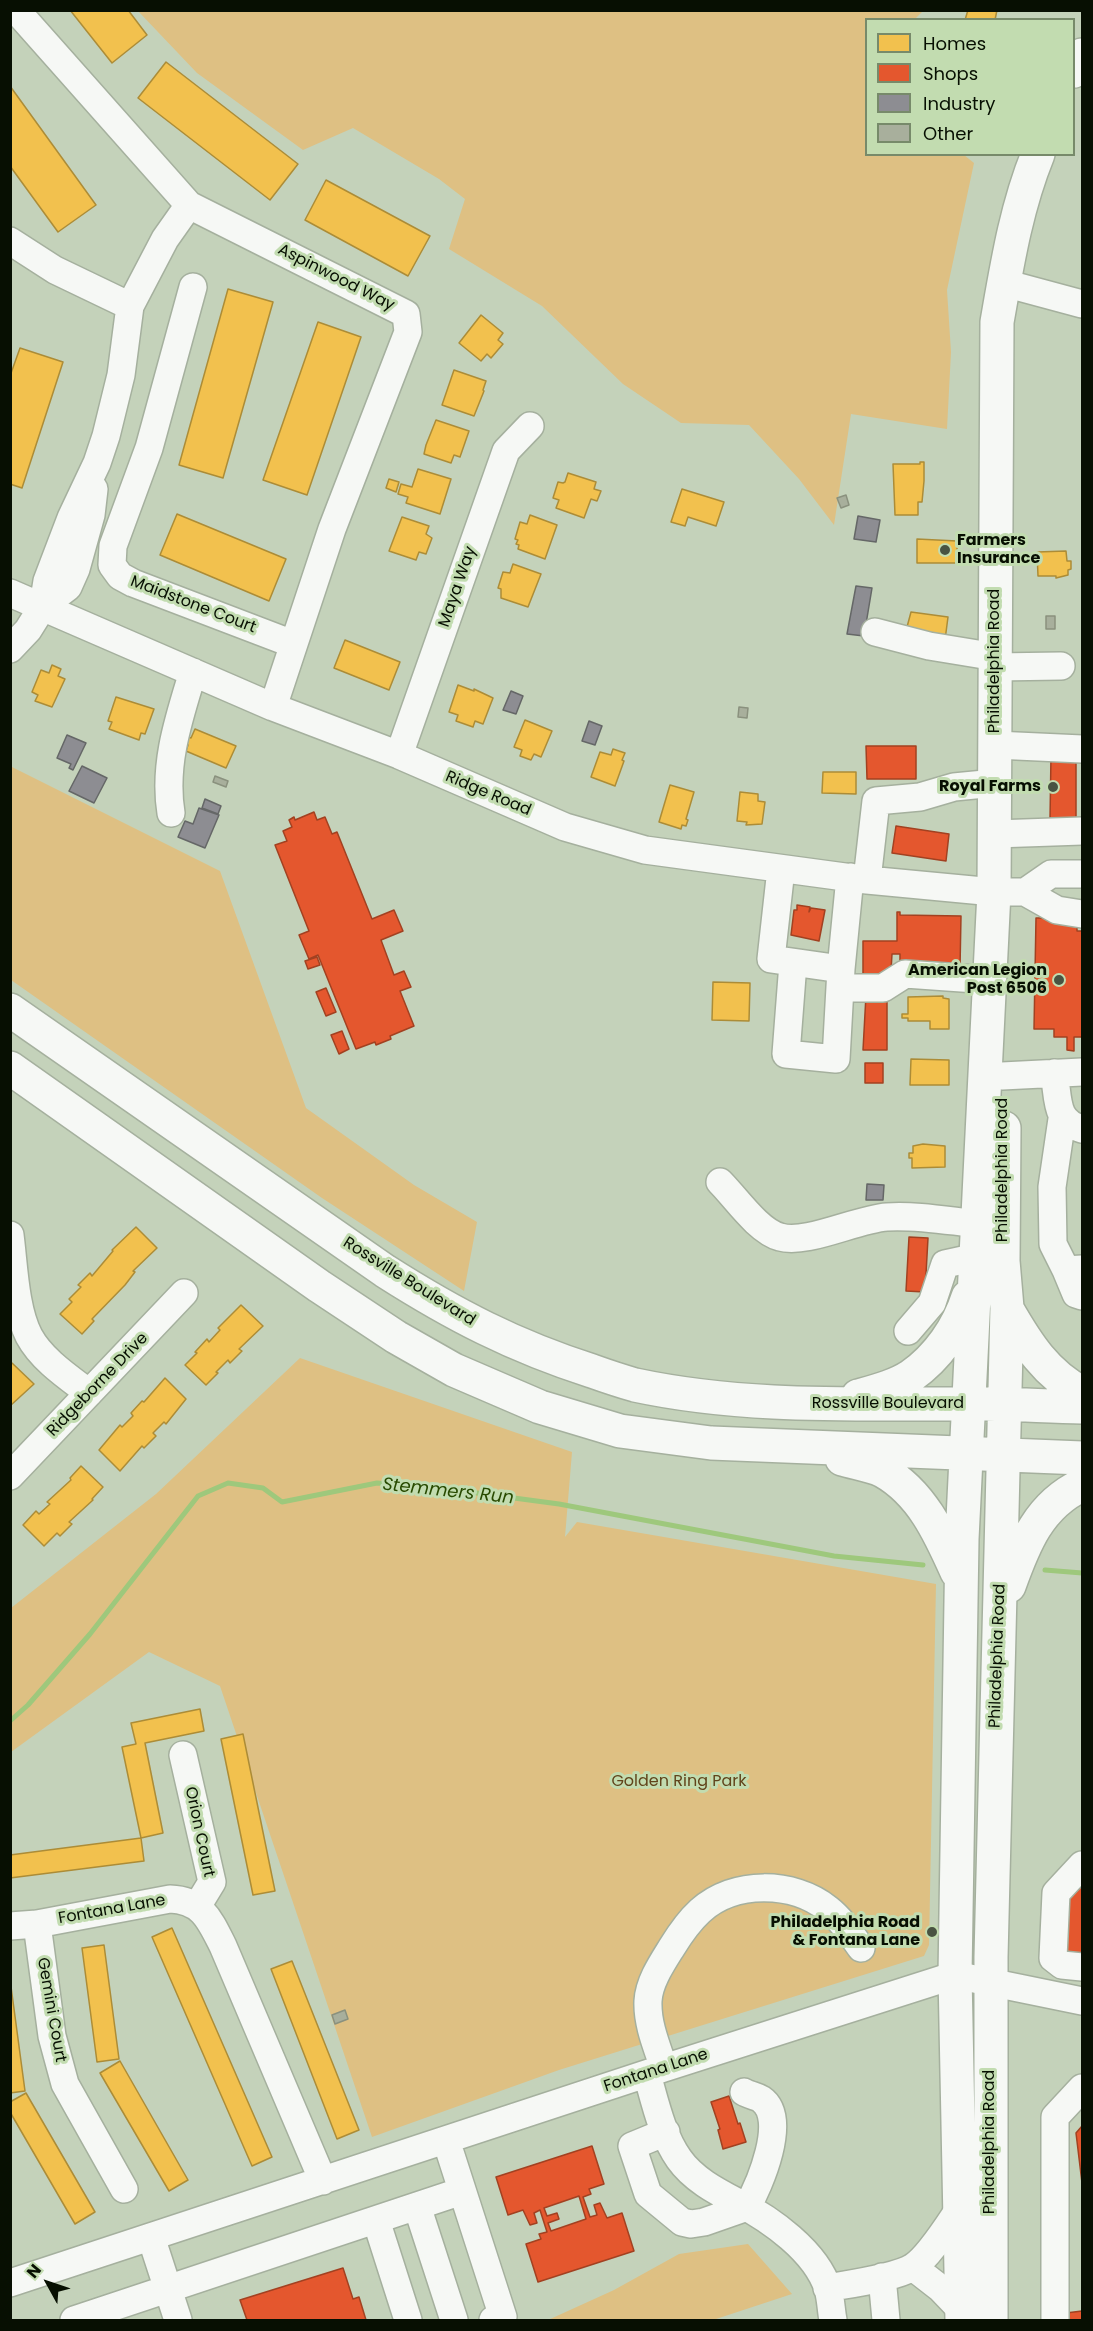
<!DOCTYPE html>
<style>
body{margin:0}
#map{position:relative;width:1093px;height:2331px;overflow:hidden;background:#c4d2ba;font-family:Poppins,sans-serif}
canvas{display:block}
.frame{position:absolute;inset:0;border:12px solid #070f02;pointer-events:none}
.legend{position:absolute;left:865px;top:18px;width:210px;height:138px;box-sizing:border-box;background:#c2dcb0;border:2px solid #778a6a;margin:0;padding:8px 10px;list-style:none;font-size:18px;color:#070f02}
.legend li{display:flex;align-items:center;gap:12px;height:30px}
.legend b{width:30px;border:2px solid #778a6a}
.north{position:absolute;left:18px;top:2253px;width:60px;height:60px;-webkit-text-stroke:4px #c2dcb0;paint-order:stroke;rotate:310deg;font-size:16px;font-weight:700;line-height:24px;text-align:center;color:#070f02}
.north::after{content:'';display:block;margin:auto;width:21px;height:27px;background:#070f02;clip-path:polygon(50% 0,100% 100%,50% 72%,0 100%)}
</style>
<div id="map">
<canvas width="1093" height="2331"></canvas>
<div class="frame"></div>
<ul class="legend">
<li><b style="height:16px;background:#f2c14e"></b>Homes</li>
<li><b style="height:16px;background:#e4572e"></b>Shops</li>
<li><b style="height:16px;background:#8d8d92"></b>Industry</li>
<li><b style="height:16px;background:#a8af9c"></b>Other</li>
</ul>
<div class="north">N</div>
</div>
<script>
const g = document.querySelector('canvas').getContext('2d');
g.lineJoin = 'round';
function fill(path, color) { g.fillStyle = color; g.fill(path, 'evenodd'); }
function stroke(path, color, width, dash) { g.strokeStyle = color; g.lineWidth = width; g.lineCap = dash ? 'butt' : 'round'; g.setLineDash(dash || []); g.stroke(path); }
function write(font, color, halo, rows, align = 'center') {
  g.font = font + ' Poppins,sans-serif'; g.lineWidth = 6; g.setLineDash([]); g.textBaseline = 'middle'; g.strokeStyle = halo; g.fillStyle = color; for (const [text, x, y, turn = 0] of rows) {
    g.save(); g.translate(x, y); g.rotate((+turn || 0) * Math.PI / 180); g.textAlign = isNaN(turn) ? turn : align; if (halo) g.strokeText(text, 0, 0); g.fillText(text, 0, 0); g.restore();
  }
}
const green = new Path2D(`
 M856 10 923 11 915 19 866 20V154L964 155 974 163 947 290 951 352 947 429 851 414 834 525 799 479 749 425 681 423 623 384 542 306 449 249 465 199 439 179 353 128 303 150 197 73 138 11Z
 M10 766 220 871 306 1108 414 1185 477 1222 464 1291 322 1198 11 980Z
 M300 1358 572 1452 565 1537 577 1522 936 1584 929 1945 924 1956 559 2070 372 2137 220 1686 149 1652 11 1752V1608L156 1494Z
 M748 2244 792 2294 713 2320H548L614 2290 679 2254Z`);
const homes = new Path2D(`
 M70 10H128L147 35 112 63Z
 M968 10H997L995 20H965Z
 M166 62 298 164 270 200 138 98Z
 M10 86 96 205 58 232 10 166Z
 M326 180 430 236 408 276 305 220Z
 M228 289 273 302 223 478 179 465Z
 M481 315 503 333 498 340 503 344 491 358 487 354 481 361 459 343Z
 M318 322 361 337 307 495 263 480Z
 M20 348 63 362 22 488 10 484V376Z
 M454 370 486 381 483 390 484 391 474 416 442 405Z
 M436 420 469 431 460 457 454 455 451 463 424 454 426 445Z
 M920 462H924V481L922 502H918V515H895L893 464H920Z
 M418 469 451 479 440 514 406 503 408 497 398 494 401 484 412 487Z
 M568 473 596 482 594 489 601 491 597 501 591 499 584 518 556 508 559 500 553 498 558 482 563 483 565 482Z
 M389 479 399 482 396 492 386 488Z
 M682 489 724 502 716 526 688 517 685 526 671 522Z
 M177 514 286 559 269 601 160 555Z
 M530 515 557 525 545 559 518 549 519 545 516 544 518 540 515 539 520 522 527 524Z
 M402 517 429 526 426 534 432 538 426 554 419 552 416 560 389 551Z
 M917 539 957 541V563H917Z
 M1066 551 1067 561H1071V569L1068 570V575L1056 578V576H1038L1037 552Z
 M513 564 541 574 528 607 501 598V589L498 588 503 572 510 573Z
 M911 612 948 617 945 640 907 627Z
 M345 640 400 662 389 690 334 668Z
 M52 665 61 669 58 676 65 679 52 707 35 701 38 695 32 692 41 670 49 673Z
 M458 685 474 691V689L493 698 483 724 475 721 473 727 456 721 458 715 449 712Z
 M116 697 154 709 145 734 141 733 139 740 109 729 112 722 108 721Z
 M525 720 552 731 541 757 534 754 531 760 520 756 522 750 514 747Z
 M195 729 236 746 226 768 186 751 188 745 184 743 186 736 191 738Z
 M613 749 625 753 622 760 624 761 615 786 591 777 600 752 611 755Z
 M823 772H856V794L822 793Z
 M670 785 694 792 686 819 688 820 686 826 682 825 681 829 659 822Z
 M740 792 758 794V801L765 802 762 824 746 825 747 822 737 821Z
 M713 982 750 983 749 1021 712 1020Z
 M943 996V998L949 999V1029H930V1021H908V1018H902V1014H908V997Z
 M911 1059 949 1060V1085H910Z
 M923 1144 945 1146V1167L912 1168V1158H909V1153H913V1146Z
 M136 1227 157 1248 133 1271 135 1272 125 1285 92 1319 94 1321 82 1334 60 1314 72 1302 69 1299 81 1287 78 1285 90 1273 92 1276 113 1251 112 1250Z
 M241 1305 263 1326 239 1349 242 1351 230 1363 228 1360 216 1372 218 1373 206 1385 185 1365 197 1353 195 1352 207 1339 209 1342 220 1330 218 1328Z
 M12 1363 34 1384 10 1406V1365Z
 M165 1378 186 1399 166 1424 164 1422 153 1433 156 1436 144 1448 142 1446 120 1471 99 1450 120 1425 122 1427 133 1416 131 1413 142 1401 144 1402Z
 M81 1466 103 1487 92 1499 93 1500 69 1522 72 1524 60 1536 57 1533 44 1546 23 1525 36 1511 39 1514 50 1504 47 1502 71 1480 70 1478Z
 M200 1709 204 1731 145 1743 163 1833 141 1838 122 1747 136 1744 131 1723Z
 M243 1734 275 1891 253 1895 221 1739Z
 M141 1838 144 1861 10 1878V1855Z
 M172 1928 272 2157 252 2166 152 1937Z
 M104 1945 119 2059 97 2062 82 1948Z
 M292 1961 359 2130 337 2139 271 1969Z
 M10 1979 25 2091 10 2093Z
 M120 2061 188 2180 169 2191 100 2073Z
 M26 2093 95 2212 75 2224 10 2112V2102Z`);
const shops = new Path2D(`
 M866 746H916V779H867Z
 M1051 755H1076V820H1050Z
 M314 812 317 820 325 817 332 834 337 832 372 919 394 910 403 931 381 940 394 975 404 971 411 987 400 991 414 1026 390 1036 391 1039 376 1045 375 1042 356 1049 318 955 309 959 299 935 309 931 275 845 287 841 283 831 292 827 289 820 294 817 295 820Z
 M896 826 949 834 946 861 892 853Z
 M797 905 810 907 809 912 811 908 825 910 819 941 791 935 794 910H797Z
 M897 912H900V915L961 916 960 968 900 967V954H892L891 971 863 980V941H897Z
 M1036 918H1062L1077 923V931H1082V1037H1074V1051L1067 1050V1037H1054V1029H1034Z
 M317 957 320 965 308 969 305 961Z
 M326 988 336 1012 326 1016 316 992Z
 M866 995H887V1050H863Z
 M342 1031 349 1049 339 1054 331 1035Z
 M865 1063H883V1083H865Z
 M909 1237 928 1238 925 1292 906 1291Z
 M1067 1886 1082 1887V1953L1062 1952Z
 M729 2096 738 2124 740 2123 746 2142 723 2149 718 2130 720 2129 711 2102Z
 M1082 2126V2183L1076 2133Z
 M592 2146 604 2184 589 2189 591 2194 583 2197 590 2217 597 2215 594 2205 600 2203 607 2218 622 2213 634 2251 538 2282 526 2244 541 2239 539 2234 547 2232 540 2210 534 2213 537 2223 530 2225 523 2210 508 2215 496 2177ZM579 2196 586 2219 551 2231 548 2223 559 2219 557 2213 547 2216 544 2208Z
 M343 2268 353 2299 359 2297 366 2320H247L240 2300Z
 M1082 2311V2320H1067L1066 2313Z`);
const industry = new Path2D(`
 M858 516 880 520 876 542 854 539Z
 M856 586 872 588 864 636 847 634Z
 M511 691 523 696 516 714 503 710Z
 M589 721 602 726 595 745 582 741Z
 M67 735 86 743 73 770 69 768 71 764 57 758Z
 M82 766 107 778 94 803 69 791Z
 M205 799 221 806 218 814 202 808Z
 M199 808 219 815 205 848 178 837 185 821 193 824Z
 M867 1184 884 1185 883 1200H866Z`);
const stream = new Path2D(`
 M1045 1570 1082 1573
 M10 1721 28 1705 90 1634 198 1496 228 1483 263 1488 282 1502 377 1483 439 1488 559 1504 834 1556 923 1565`);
const building = new Path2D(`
 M846 495 849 505 841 508 837 498Z
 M1046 616H1055V629H1046Z
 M739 707 748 708 747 718 738 717Z
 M215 776 228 781 226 787 213 782Z
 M345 2010 348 2019 335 2024 332 2015Z`);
const minor = new Path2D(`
 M16 10 189 205 406 314 408 332 332 529 273 707
 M10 241 55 270 130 306
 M1004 283 1082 304
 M193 287 149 448 113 546 112 565 120 576 133 583 293 644
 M10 593 273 707 399 755 565 827 645 850 867 880 994 892H1025L1057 910 1082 914
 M43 606 47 581 71 518 97 463 106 436 121 375 130 306 165 239 189 205
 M875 632 929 646 996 657
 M10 649 28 630 43 606 68 587 76 569 91 515 94 489
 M996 667 1061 666
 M995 745 1082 749
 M399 755 506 451 530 426
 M171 813C163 764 179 718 193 672
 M995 834 1082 831
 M781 869 771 959 841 969 850 877
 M867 880 876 801 920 797 954 787 995 783
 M1025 892 1051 874H1082
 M793 963 786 1054 836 1059 841 969
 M840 988H883L905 974 990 980
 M1054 1073C1059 1099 1054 1121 1082 1129
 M1002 1076 1082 1072
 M1062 1119 1052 1187 1053 1244 1066 1270 1082 1269
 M720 1182C736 1198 758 1231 780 1237 806 1245 857 1219 887 1217 917 1215 949 1221 979 1224
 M10 1235C14 1266 15 1309 29 1336 42 1360 68 1377 89 1393
 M1066 1270 1076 1294 1082 1296
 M908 1331 932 1303 945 1264 977 1257
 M10 1476 184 1293
 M183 1755 212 1882 198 1905
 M1082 1865 1056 1893 1053 1958 1062 1965 1082 1967
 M37 1924 52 2036 65 2084 124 2189
 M10 1926 37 1924 170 1899C202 1900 210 1920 223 1946L323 2181
 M664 2068C657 2047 647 2024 648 2001 649 1982 662 1963 672 1947 680 1934 688 1922 700 1911 734 1880 793 1881 828 1909 841 1919 851 1934 861 1948
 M647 2074C655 2102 662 2135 679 2159 693 2179 716 2191 737 2202 770 2219 816 2251 828 2289 831 2299 831 2310 833 2320
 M666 2132 632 2146 648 2194 682 2222 691 2224 704 2222 747 2207C759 2186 789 2118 761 2099 756 2096 749 2095 744 2092
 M446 2140 503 2317 493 2320
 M417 2206 454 2320
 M376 2220 408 2320
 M151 2237 178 2320
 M913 2267 940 2288 962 2311
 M882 2277 886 2320
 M10 2283 664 2068 955 1975 1082 2001
 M827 2288C849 2284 895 2278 913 2267 929 2257 949 2224 960 2208
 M74 2320 462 2191
 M1055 2320V2117L1082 2088`);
const major = new Path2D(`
 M1074 71 1082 55
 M10 1010 385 1271C454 1315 514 1346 592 1371 606 1376 621 1381 635 1385 738 1407 842 1404 947 1404 992 1403 1037 1406 1082 1407
 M10 1068 319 1286 396 1337 454 1370 540 1407 620 1431 711 1443 1082 1458
 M1007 1309C1027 1344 1046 1374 1082 1393
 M858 1396C876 1391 896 1386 911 1376 938 1357 958 1328 968 1297
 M842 1459C855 1463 871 1465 883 1471 922 1493 940 1534 957 1572
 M1009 1586C1024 1544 1039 1505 1082 1485
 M962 2320 955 1975 962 1539 994 892 997 322C1007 265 1016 208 1038 154
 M991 2320V1957L1007 1308 1003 1261 1004 1128`);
const markers = [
 [945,550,6,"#495342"],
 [1053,787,6,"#495342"],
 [1059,980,6,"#495342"],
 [932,1932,6,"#495342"]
];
const streetNames = [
 ["Aspinwood Way",336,278,27],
 ["Maya Way",458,587,-71],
 ["Maidstone Court",193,605,21],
 ["Philadelphia Road",995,661,-90],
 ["Ridge Road",488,794,23],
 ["Philadelphia Road",1003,1170,-90],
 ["Rossville Boulevard",409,1282,32],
 ["Ridgeborne Drive",98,1385,-46],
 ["Rossville Boulevard",888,1404],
 ["Philadelphia Road",998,1656,-88],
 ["Orion Court",199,1832,78],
 ["Fontana Lane",112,1910,-10],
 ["Gemini Court",51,2010,80],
 ["Fontana Lane",656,2071,-18],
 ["Philadelphia Road",990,2142,-90]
];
const poiNames = [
 ["Farmers",957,541,"left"],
 ["Insurance",957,559,"left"],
 ["Royal Farms",1041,787],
 ["American Legion",1047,971],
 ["Post 6506",1047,989],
 ["Philadelphia Road",920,1923],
 ["& Fontana Lane",920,1941]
];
const parkNames = [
 ["Golden Ring Park",679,1782]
];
const waterNames = [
 ["Stemmers Run",448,1492,6]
];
fill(green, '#dec083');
fill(homes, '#f2c14e');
stroke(homes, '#ac8c37', 1.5);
fill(shops, '#e4572e');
stroke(shops, '#a24121', 1.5);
fill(industry, '#8d8d92');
stroke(industry, '#656767', 1.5);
stroke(stream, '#9ec87c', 5);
fill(building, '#a8af9c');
stroke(building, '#8a917e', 1.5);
stroke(minor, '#a5b09e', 30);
stroke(major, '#a5b09e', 36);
stroke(minor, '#f6f8f5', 27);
stroke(major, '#f6f8f5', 33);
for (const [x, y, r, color] of markers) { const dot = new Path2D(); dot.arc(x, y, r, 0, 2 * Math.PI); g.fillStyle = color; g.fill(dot); stroke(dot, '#c2dcb0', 2); }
write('16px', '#070f02', '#c2dcb0', streetNames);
write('bold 16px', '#070f02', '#c2dcb0', poiNames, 'right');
write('16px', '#61441b', '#c2dcb0', parkNames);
write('italic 18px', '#284a00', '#c2dcb0', waterNames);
</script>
